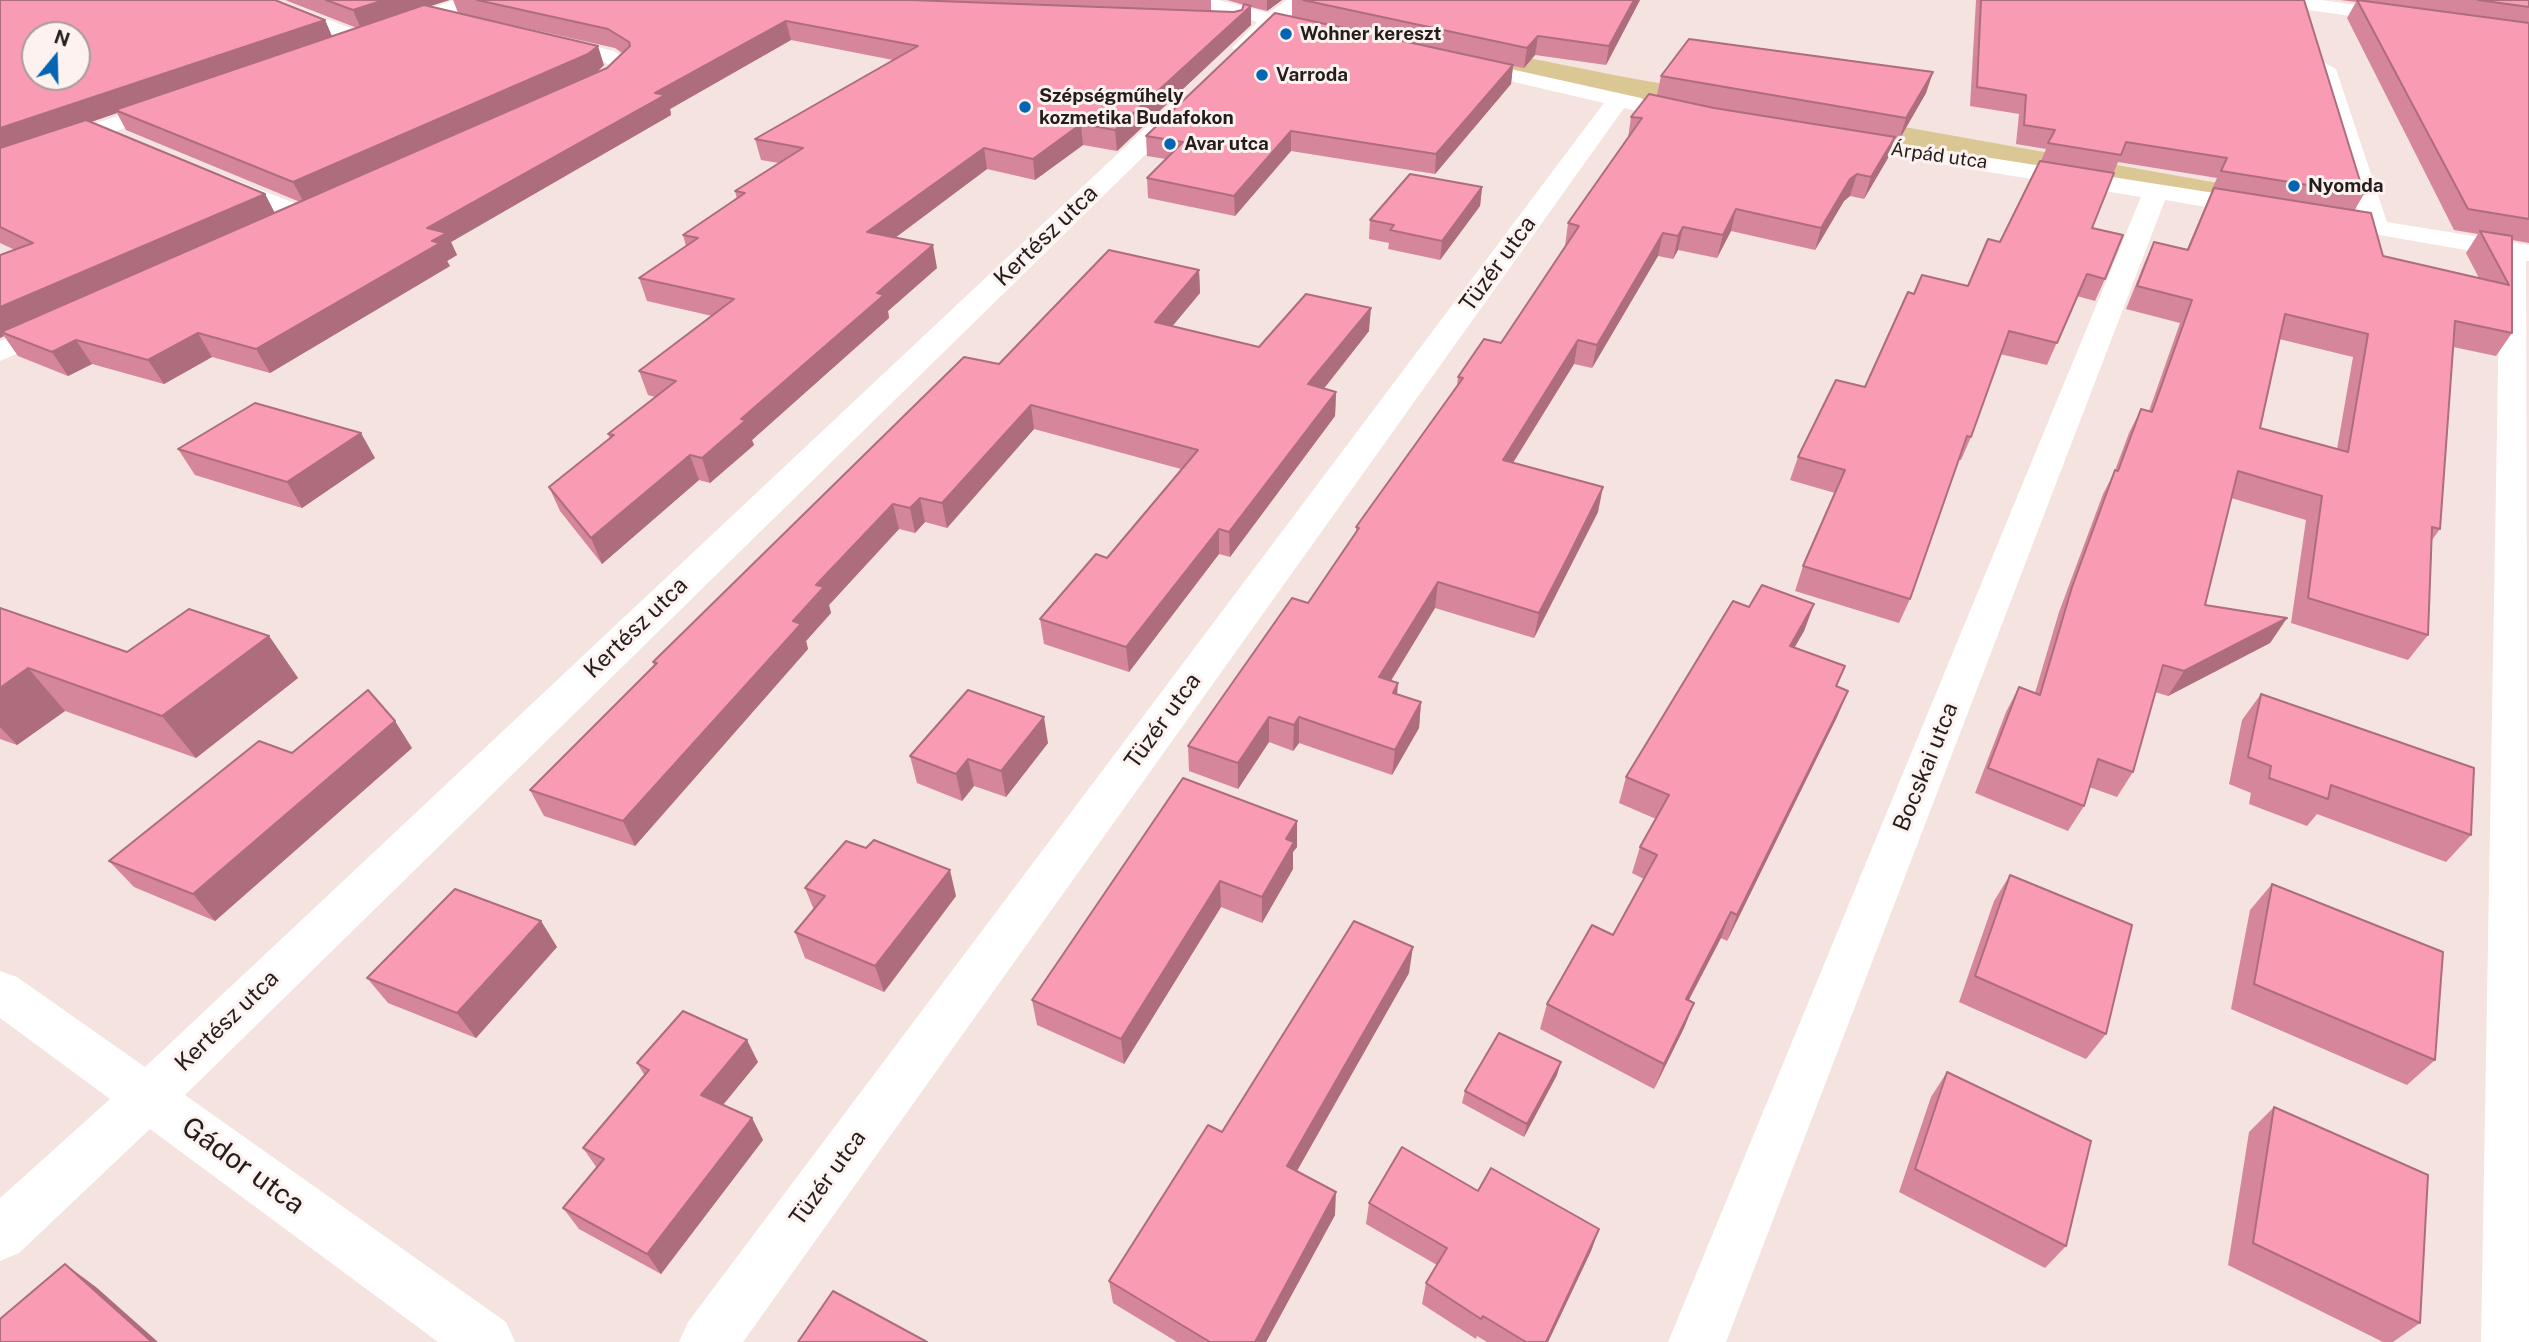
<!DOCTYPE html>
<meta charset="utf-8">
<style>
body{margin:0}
#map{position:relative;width:2529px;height:1342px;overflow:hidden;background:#f5e3df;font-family:"Public Sans",sans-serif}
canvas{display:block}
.north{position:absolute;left:21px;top:21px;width:70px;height:70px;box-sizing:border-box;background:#fdf2f0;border:2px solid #a69d9b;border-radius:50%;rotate:19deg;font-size:19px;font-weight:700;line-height:28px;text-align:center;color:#231d1c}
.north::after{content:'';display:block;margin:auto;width:24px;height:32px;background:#0466b2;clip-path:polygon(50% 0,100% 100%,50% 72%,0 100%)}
</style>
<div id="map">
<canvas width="2529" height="1342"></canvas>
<div class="north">N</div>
</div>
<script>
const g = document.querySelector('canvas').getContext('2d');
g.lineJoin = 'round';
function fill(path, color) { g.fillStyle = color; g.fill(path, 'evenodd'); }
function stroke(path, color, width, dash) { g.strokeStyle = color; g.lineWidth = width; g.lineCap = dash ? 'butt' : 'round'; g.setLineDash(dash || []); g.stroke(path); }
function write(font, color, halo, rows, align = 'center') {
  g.font = font + ' "Public Sans",sans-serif'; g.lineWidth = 6; g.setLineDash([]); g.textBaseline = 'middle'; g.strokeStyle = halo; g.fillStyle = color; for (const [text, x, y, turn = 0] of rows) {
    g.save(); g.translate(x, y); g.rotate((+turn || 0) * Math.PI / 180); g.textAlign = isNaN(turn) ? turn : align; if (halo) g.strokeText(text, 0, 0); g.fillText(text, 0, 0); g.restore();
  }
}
const green = new Path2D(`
 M1318 16 1619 76 2352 207 2363 221 1621 97 1301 24Z`);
const minor = new Path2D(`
 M250 0H278L368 35 371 39 361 45 354 43 253 4Z
 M454 0H483L480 4 403 31H389L386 27 389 23Z
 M1187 0H1219L1268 13 1287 0H1310L1287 18 1296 24 1293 28 1275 27 1249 52 1242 54 1232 48 1257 22 1190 4Z
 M2269 0H2321L2402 11 2412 17 2402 23 2279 6Z
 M550 36 614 51 634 64C622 80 599 99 578 94L575 89C583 79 599 74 609 65L600 60 543 46 540 42 543 38Z
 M1461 58 1641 98 1652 105 1641 112 1624 108 743 1342H679L688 1322 1604 103 1454 68 1450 64 1454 60Z
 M2325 63 2336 69 2387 222 2529 245V261H2526L2529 1342H2481L2500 256 2316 224 2312 219 2316 214 2325 211 2360 217 2314 69Z
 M1184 97 1192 99 1195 104 1192 109 185 1095 506 1322 515 1342H438L150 1129 19 1253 0 1261V1198L110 1099 0 1018V971L17 977 145 1067 1176 99Z
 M170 98 181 105 178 110 0 171V156Z
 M1838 134 2259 200 2268 203 2272 208 2268 213 2259 216 2165 200 1726 1342H1668L2141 197 1830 146 1826 141 1830 136Z
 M220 174 312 210 316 215 312 220H294L211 186 208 181 211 176Z
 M59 316 69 319 73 325 69 331 0 361V341Z`);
const wall = new Path2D(`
 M0 0 325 20 332 36 357 28 285 0H450L430 6 604 65 595 73 607 68 622 53 615 48 458 13 453 0H1211V12H1234L1242 10 1244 5 1227 0H1282L1267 11 1251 7V25L1117 151 1083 145 1035 180 987 169 895 238 937 268 888 311 889 318 752 440 754 445 710 483 699 480 602 564 560 511 549 487 610 439 608 434 655 397 648 395 639 371 712 316 647 301 639 278 686 246 683 235 737 199 735 191 779 163 761 160 755 139 893 60 791 40 670 109 671 115 451 242 457 255 447 261 450 266 270 373 212 357 164 384 92 364 68 376 18 356 4 336 0 338 15 250 0 243ZM117 113 126 130 300 202 275 213 265 194 91 122Z
 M1292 0H1640L1606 65 1535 55 1524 68 1513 66 1511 84 1435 174 1291 151 1235 216 1148 198 1147 178 1166 159 1147 156 1146 136 1292 17Z
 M1976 0H2304L2364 194 2354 211 2383 256 2479 278 2466 253 2478 234 2454 230 2347 18 2356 2 2340 0H2529V243L2512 240V333L2496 356 2453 347 2440 529 2432 540 2428 635 2408 660 2291 623 2306 520 2231 498 2205 605 2287 618 2270 643 2168 696 2155 692 2133 772 2117 797 2089 787 2084 806 2068 831 1975 793 2006 712 2019 687 2035 693 2059 612 2103 494 2114 473 2129 433 2141 409 2149 411 2180 323 2126 309 2144 264 2154 242 2187 249 2212 191H2211L2217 178 2118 162 2092 228 2105 279 2095 301 2077 296 2047 365 2000 354 1971 437 1961 460H1958L1910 599 1899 623 1795 591 1803 566 1835 493 1790 480 1798 457 1865 387 1914 294 1968 286 2000 242 2041 161 2046 149 2016 144 2019 114 1970 106ZM2279 339 2353 357 2337 449 2260 428Z
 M1933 72 1926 93 1899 140 1894 139 1888 158 1864 199 1850 196 1844 201 1815 250 1731 231 1717 258 1678 250 1673 259 1658 256 1592 368 1574 364 1513 463 1598 512 1534 638 1435 608 1391 681 1397 694 1421 702 1419 728 1392 775 1299 743 1293 751 1269 742 1238 789 1189 771 1188 746 1308 603 1356 533V527L1457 386 1458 377 1501 343 1566 246H1565L1568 223 1628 138 1631 117 1657 95 1661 76Z
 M1482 187 1480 206 1440 260 1388 249 1389 243 1369 239 1370 220Z
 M1199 270 1200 293 1172 326 1259 347 1369 331 1324 388 1336 392 1335 416 1230 557 1219 554 1129 672 1044 644 1040 619 1107 558 1181 469 1034 429 947 528 925 522 915 533 899 529 829 605 831 613 806 641 808 649 635 846 544 816 530 790 654 666 653 662 999 364Z
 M178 449 375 458 302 508 195 475Z
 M1814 604 1804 631 1794 648 1837 687 1848 691 1837 717 1727 941 1721 938 1689 1000 1694 1003 1684 1028 1654 1089 1540 1029 1547 1004 1613 935 1644 879 1632 873 1640 847 1656 819 1619 803 1626 777 1749 607Z
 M0 608 127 652 269 636 298 678 196 758 65 711 17 745 0 739Z
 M2261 694 2471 835 2446 862 2317 814 2307 826 2249 804 2251 793 2229 784 2242 720Z
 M1048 743 1006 797 974 786 962 801 917 783 910 756Z
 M412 748 215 921 134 887 109 861 292 753Z
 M1297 821V847L1293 852V869L1262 923 1221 907 1124 1064 1037 1025 1032 1000Z
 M2010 875 2106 1034 2086 1059 1959 1002 1994 901Z
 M2272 884 2435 1060 2407 1085 2231 1009 2250 910Z
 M805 888 956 896 884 992 805 958 795 932 814 910Z
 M541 921 557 947 476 1038 388 1003 367 978Z
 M1409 973 1297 1171 1335 1215 1266 1342H1177L1113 1303 1109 1281 1222 1132Z
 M758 1062 723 1105 752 1118 763 1140 661 1274 579 1229 563 1208 597 1168 583 1148 645 1076 637 1063Z
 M1947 1072 2066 1246 2045 1268 1899 1192 1931 1097Z
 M1557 1075 1524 1137 1462 1103 1465 1091Z
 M2274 1107 2420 1323 2393 1342H2383L2228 1265 2249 1132Z
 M1478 1191 1599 1229 1591 1251 1548 1342H1487L1477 1336 1476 1339 1422 1304 1426 1283 1437 1265 1366 1224 1369 1203Z`);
const shadedWall = new Path2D(`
 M384 0H449L361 29 353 10Z
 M1267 0H1282L1267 11Z
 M1634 0H1640L1606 65 1609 46Z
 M1251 6V25L1117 151 1115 130Z
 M325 20 333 39 115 110 117 113 0 153V128Z
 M786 21 791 40 670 109 671 115 451 242 457 255 447 261 450 266 270 373 256 349 427 228 655 93Z
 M1538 36 1535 55 1524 68 1527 48Z
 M598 46 604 65 595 74 304 203 293 182Z
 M1513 65 1511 84 1435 174 1436 154Z
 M1933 72 1926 93 1899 140 1906 118Z
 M1081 124 1083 145 1035 180 1033 159Z
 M1291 131V151L1235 216 1234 196Z
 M1895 137 1888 158 1864 199 1871 177Z
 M984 148 987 169 872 255 867 232Z
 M1857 174 1850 196 1844 201 1815 250 1821 228 1850 179Z
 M1482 187 1480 206 1440 260 1442 241Z
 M265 194 276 216 1 332 4 336 0 338V307Z
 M1736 209 1731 231 1717 258 1723 235Z
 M1683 227 1678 250 1673 259 1678 236Z
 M1663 233 1658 256 1592 368 1597 345Z
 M933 245 937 268 888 311 889 318 752 440 754 445 710 483 702 458 741 419 877 293Z
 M1199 270 1200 293 1156 346 1155 322Z
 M1371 308 1369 331 1308 409V384Z
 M198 333 212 357 164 384 148 360Z
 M76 340 92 364 68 376 52 352Z
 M1578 340 1574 364 1499 485 1503 460Z
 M1336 392 1335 416 1230 557 1229 532Z
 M1031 405 1034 429 947 528 942 503Z
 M361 433 375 458 302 508 287 482Z
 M690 455 699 480 602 564 591 538Z
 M1603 487 1598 512 1534 638 1539 613Z
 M920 498 925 522 915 533 910 508Z
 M893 504 899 529 829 605 831 613 806 641 808 649 635 846 623 821 793 621 816 585Z
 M1219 529V554L1129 672 1126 647Z
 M1438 582 1435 608 1377 703 1379 677Z
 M1814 604 1804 631 1780 673 1790 646Z
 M2287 618 2270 643 2168 696 2184 671Z
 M269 636 298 678 196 758 162 716Z
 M28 668 65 711 17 745 0 727V688Z
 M1398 683 1396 709 1393 693Z
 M1848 691 1837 717 1727 941 1737 915Z
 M1421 702 1419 728 1392 775 1395 750Z
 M1044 717 1048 743 1006 797 1001 771Z
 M1269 717V742L1238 789V763Z
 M1299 717V743L1293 751 1294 725Z
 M395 721 412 748 215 921 193 894Z
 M968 759 974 786 962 801 956 774Z
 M1297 821V847L1293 852V869L1262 923V897L1286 839Z
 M950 870 956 896 884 992 875 966Z
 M1220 881 1221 907 1124 1064 1121 1039Z
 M1731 912 1721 938 1676 1024 1686 999Z
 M541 921 557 947 476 1038 457 1013Z
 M1413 947 1409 973 1286 1190 1287 1166Z
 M1694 1003 1684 1028 1654 1089 1664 1064Z
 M747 1040 758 1062 713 1117 701 1095Z
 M1561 1062 1557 1075 1524 1137 1527 1124Z
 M752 1118 763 1140 661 1274 647 1254Z
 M1336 1192 1335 1215 1266 1342H1255Z
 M1599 1229 1591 1251 1548 1342H1546Z
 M65 1264 96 1287 158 1342H152Z`);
const building = new Path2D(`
 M0 0H275L325 20 0 128ZM35 35H77V77H35Z
 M326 0H384L353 10Z
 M477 0H911L1234 12 1242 10 1244 4 1251 6 1115 130 1081 124 1033 159 984 148 867 232 933 245 877 293 884 295 741 419 746 420 702 458 690 455 591 538 549 487 614 435 608 434 676 381 639 371 734 299 639 278 698 238 683 235 745 193 735 191 803 148 755 139 918 46 786 21 655 93 665 95 427 228 447 233 432 241 440 243 256 349 198 333 148 360 76 340 52 352 1 332 607 68 630 46 629 42 608 29Z
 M1303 0H1634L1609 46 1538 36 1527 48Z
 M1981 0H2304L2364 194 2221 171 2227 158 2126 142 2121 155 2048 143 2055 130 2024 125 2026 95 1977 87Z
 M2357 0 2529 23V219L2468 209Z
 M2478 0H2529V7Z
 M424 5 598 46 588 54 293 182 115 110Z
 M1275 13 1513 65 1436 154 1291 131 1234 196 1147 178 1183 142 1146 136Z
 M1689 39 1933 72 1906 118 1661 76Z
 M1649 94 1714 108 1895 137 1871 177 1857 174 1850 179 1821 228 1736 209 1723 235 1683 227 1678 236 1663 233 1597 345 1578 340 1503 460 1603 487 1567 559 1539 613 1438 582 1379 677 1398 683 1393 693 1421 702 1395 750 1299 717 1294 725 1269 717 1238 763 1188 746 1292 598 1308 603 1359 528 1356 527 1463 378 1458 377 1484 339 1501 343 1579 226 1568 223 1642 118 1631 117Z
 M86 120 265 194 0 307V255L33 243 0 227V148Z
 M2040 161 2114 173 2092 228 2123 235 2105 279 2087 274 2057 343 2009 331 1971 437 1967 436 1910 599 1803 566 1845 470 1798 457 1836 380 1865 387 1908 292 1914 294 1922 275 1968 286 1988 239 2000 242Z
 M1410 174 1482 187 1442 241 1390 230 1394 225 1370 220Z
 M2214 188 2371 213 2383 256 2509 285 2480 231 2512 236V333L2455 321 2440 529 2432 527 2428 635 2308 598 2322 496 2238 471 2205 605 2287 618 2184 671 2163 665 2133 772 2098 759 2084 806 1988 768 2019 687 2040 695 2072 587 2115 470 2118 471 2141 409 2152 412 2192 300 2137 286 2154 242 2188 250ZM2285 314 2368 334 2348 452 2260 428Z
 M1109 250 1199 270 1155 322 1259 347 1306 294 1371 308 1308 384 1336 392 1229 532 1219 529 1126 647 1040 619 1096 554 1107 558 1198 450 1031 405 942 503 920 498 910 508 893 504 816 585 824 587 793 621 801 624 623 821 530 790 657 663 653 662 964 357 999 364Z
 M255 403 361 433 287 482 178 449Z
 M1762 585 1814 604 1790 646 1845 666 1836 686 1848 691 1737 915 1731 912 1686 999 1694 1003 1664 1064 1547 1004 1592 925 1613 935 1657 855 1640 847 1669 795 1626 777 1733 601 1749 607Z
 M0 608 127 652 189 609 269 636 162 716 28 668 0 688Z
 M368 690 395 721 193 894 109 861 259 741 292 753Z
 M968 690 1044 717 1001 771 968 759 956 774 910 756Z
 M2261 694 2474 768 2471 835 2331 785 2328 799 2269 778 2271 766 2248 757Z
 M1183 778 1297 821 1286 839 1294 842 1262 897 1220 881 1121 1039 1032 1000Z
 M874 840 950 870 875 966 795 932 825 896 805 888 846 841 866 848Z
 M2010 875 2132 925 2106 1034 1975 976Z
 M2272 884 2443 952 2435 1060 2254 984Z
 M455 889 541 921 457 1013 367 978Z
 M1354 921 1413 947 1287 1166 1336 1192 1255 1342H1210L1109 1281 1208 1125 1222 1132Z
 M683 1011 747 1040 701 1095 752 1118 647 1254 563 1208 604 1159 583 1148 649 1070 637 1063Z
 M1499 1033 1561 1062 1527 1124 1465 1091Z
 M1947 1072 2091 1141 2066 1246 1915 1169Z
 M2274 1107 2428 1175 2420 1323 2253 1243Z
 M1402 1147 1478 1191 1491 1168 1599 1229 1546 1342H1526L1483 1316 1481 1319 1426 1283 1447 1248 1369 1203Z
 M65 1264 152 1342H0V1319Z
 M833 1291 927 1342H798Z`);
const markers = [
 [1286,34,7,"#0466b2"],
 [1262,75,7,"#0466b2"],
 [1025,107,7,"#0466b2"],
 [1170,144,7,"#0466b2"],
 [2294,186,7,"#0466b2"]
];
const farPoinames = [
 ["Wohner kereszt",1300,34],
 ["Varroda",1276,75],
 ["Szépségműhely",1039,96],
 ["kozmetika Budafokon",1039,118],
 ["Avar utca",1184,144],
 ["Nyomda",2308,186]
];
const farStreetnames = [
 ["Árpád utca",1939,156,8]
];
const streetNames = [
 ["Kertész utca",1046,236,-44],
 ["Tüzér utca",1498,264,-54],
 ["Kertész utca",636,628,-44],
 ["Tüzér utca",1163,721,-54],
 ["Bocskai utca",1926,767,-68],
 ["Kertész utca",227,1021,-44],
 ["Tüzér utca",828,1178,-54]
];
const nearStreetnames = [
 ["Gádor utca",243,1166,36]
];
fill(green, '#dbc794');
fill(minor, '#fff');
fill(wall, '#d6869a');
fill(shadedWall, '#ae6d7d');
fill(building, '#f99cb3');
stroke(building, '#ae6d7d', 2);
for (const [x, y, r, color] of markers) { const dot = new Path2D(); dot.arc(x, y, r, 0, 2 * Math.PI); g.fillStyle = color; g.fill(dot); stroke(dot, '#fdf2f0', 2.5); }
write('bold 19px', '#231d1c', '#fdf2f0', farPoinames, 'left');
write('19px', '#231d1c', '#fdf2f0', farStreetnames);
write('23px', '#231d1c', '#fdf2f0', streetNames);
write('28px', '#231d1c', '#fdf2f0', nearStreetnames);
</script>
